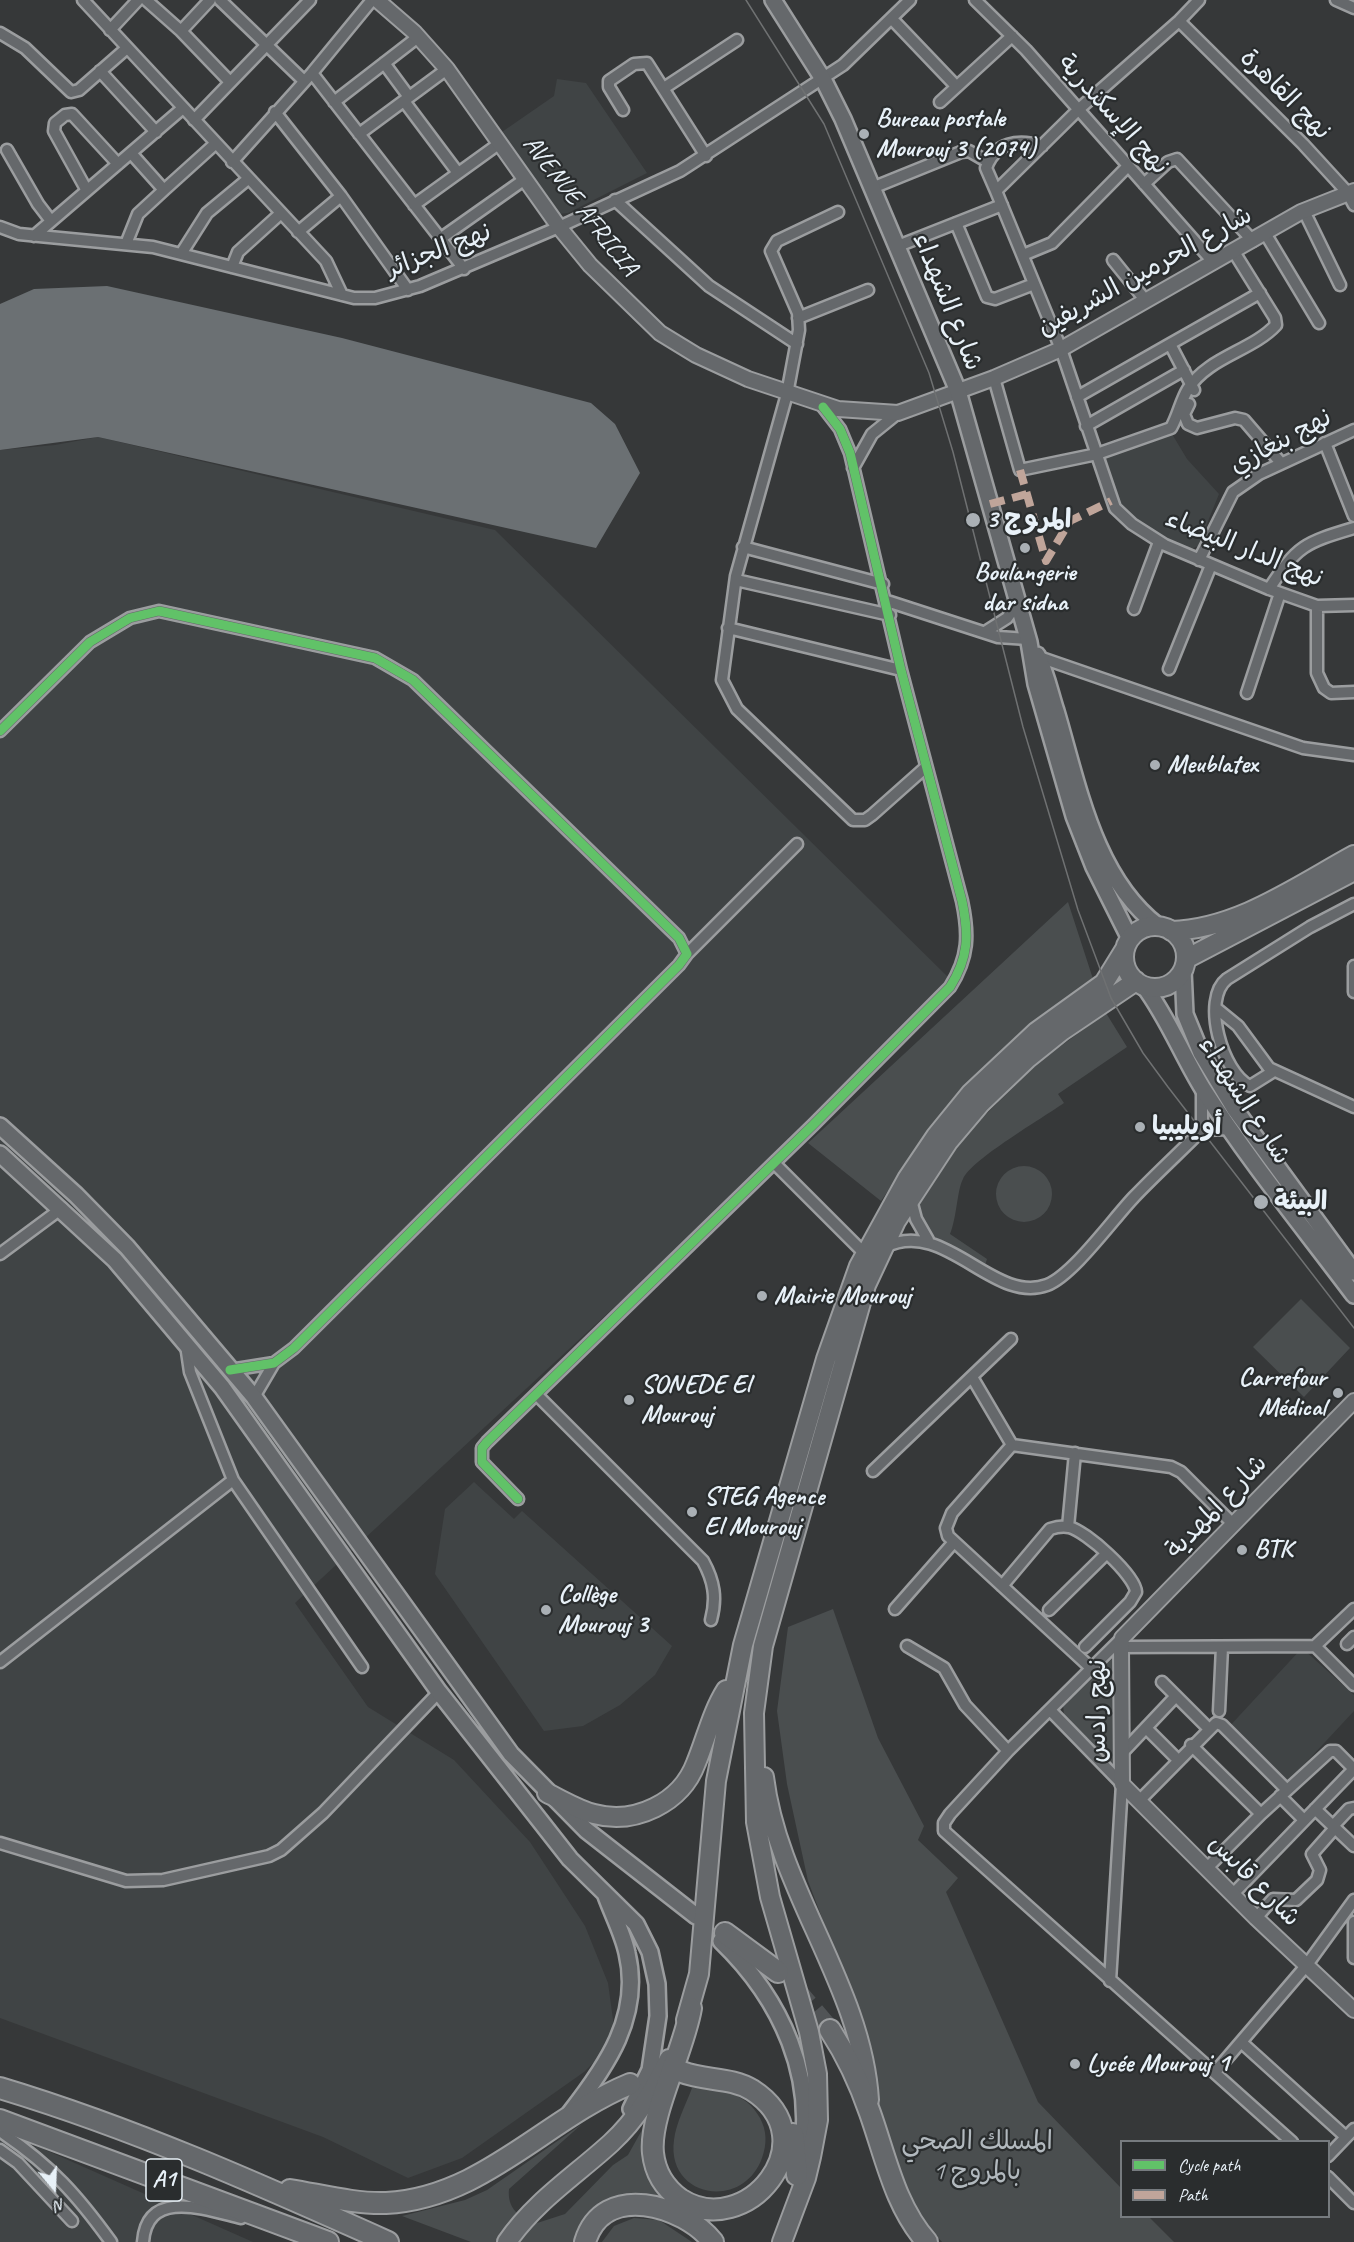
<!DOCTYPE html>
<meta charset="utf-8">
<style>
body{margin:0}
#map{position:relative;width:1354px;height:2242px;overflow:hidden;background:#363839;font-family:Caveat,sans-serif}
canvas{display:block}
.legend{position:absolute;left:1120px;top:2140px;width:210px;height:78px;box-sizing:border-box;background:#2a2d2e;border:2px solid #767b7f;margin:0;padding:8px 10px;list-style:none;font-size:18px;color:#e8f1f8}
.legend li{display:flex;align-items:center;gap:12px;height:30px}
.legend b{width:30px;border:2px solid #767b7f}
.north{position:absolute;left:24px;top:2158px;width:60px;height:60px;-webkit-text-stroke:4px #2a2d2e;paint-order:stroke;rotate:161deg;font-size:16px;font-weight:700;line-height:24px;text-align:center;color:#e8f1f8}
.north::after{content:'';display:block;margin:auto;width:21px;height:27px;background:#e8f1f8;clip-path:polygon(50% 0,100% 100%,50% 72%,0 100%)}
</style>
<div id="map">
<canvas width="1354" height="2242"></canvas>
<ul class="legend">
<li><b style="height:8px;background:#61c268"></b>Cycle path</li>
<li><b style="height:8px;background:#c0a59a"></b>Path</li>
</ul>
<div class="north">N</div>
</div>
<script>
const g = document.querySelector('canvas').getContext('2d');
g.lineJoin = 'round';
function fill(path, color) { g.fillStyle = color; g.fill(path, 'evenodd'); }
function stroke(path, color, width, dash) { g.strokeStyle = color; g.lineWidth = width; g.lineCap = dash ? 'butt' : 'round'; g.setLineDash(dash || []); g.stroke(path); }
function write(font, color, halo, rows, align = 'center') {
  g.font = font + ' Caveat,"Playpen Sans Arabic",sans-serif'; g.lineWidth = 4.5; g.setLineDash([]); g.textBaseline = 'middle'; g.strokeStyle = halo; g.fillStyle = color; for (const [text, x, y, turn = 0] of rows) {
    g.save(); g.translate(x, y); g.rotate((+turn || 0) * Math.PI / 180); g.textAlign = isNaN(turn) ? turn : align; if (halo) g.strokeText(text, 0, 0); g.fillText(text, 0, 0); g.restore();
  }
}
const built = new Path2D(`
 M557 79 586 83 647 173 568 213 558 214 499 134 554 96Z
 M1172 434 1187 459 1219 494 1198 546 1187 551 1160 540 1113 503 1099 460Z
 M98 437 495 530 951 980 746 1185 295 1603 368 1707 454 1760 530 1842 585 1926 608 1983 614 2027 599 2057 584 2072 462 2158 408 2178 323 2137 0 2018V450L55 445Z
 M474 1482 514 1519 522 1511 672 1646 655 1675 620 1705 583 1726 544 1731 435 1574 445 1509Z
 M1302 1648 1354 1695V1711L1286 1784 1227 1729Z
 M0 2137 41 2148 253 2242H0Z`);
const green = new Path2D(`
 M1068 902 1094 982 993 1059 935 1122 881 1201 808 1143Z
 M1106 1013 1127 1047 1058 1094 1064 1103C1043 1118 972 1159 963 1179 957 1190 957 1217 950 1234L987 1259 985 1265 931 1235 923 1225 919 1205 966 1134 1039 1062Z
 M996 1194a28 28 0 1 1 56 0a28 28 0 1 1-56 0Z
 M1301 1299 1350 1348 1304 1397 1253 1347Z
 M833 1609 878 1738 924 1826 918 1840 958 1878 946 1892 1038 2102 1121 2188 1122 2216 1149 2217 1174 2242H942L909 2204 872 2082 866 2034 808 1881 787 1784 777 1711 788 1627Z
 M1113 1658V1764L1064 1715 1063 1704Z
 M692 2088C718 2088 746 2092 760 2118 767 2131 767 2144 762 2158 743 2211 666 2198 674 2140 676 2123 686 2104 692 2088Z
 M647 2121 670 2201C619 2183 610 2209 576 2242H471L402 2216 465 2200 487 2190 582 2124 509 2189C507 2209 519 2216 534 2224L565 2214 613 2165 628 2155Z
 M634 2218 659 2220 692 2242H602L614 2226Z`);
const water = new Path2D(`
 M107 286 342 338 591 403 615 424 640 473 596 548 98 437 0 450V304L34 289Z`);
const motorwayTunnel = new Path2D(`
 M795 1989 830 2030`);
const minor = new Path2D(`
 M83 0 326 261 342 295
 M146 0 181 31 210 0
 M220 0 304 81
 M975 0 1026 50 1214 263
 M1199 0 1179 21 1079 109 996 191 1061 349 1115 508 1132 524 1165 545 1269 589 1317 606 1354 605
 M1336 0 1354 8
 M892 19 956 86
 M1179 21 1303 144 1347 192 1354 205
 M110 30 138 0
 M181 31 230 82
 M0 33 25 48 71 92 79 90 127 48
 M384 63 409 97
 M100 71 156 132
 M312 73 464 269
 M664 88 737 40
 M404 101 458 173
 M334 102 418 37
 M940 102 1012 36
 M623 110 609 87V81L634 64 647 63 706 156
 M275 112 341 196 408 290
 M194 120 310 0
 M359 134 447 69
 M7 150 38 204 51 221
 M232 162 312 73 372 0
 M1144 184 1168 162 1177 159 1253 241
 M872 188 961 152 969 151 988 162
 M86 189 54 131 55 123 65 115 72 114 118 164
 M164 190 215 144
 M996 191 986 168C995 142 1018 139 1042 146
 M615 200 709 286 797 344
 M414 205 500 143
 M1304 211 1340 285
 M838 212 777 241 771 251 798 313 799 330 787 394 736 576 722 680 737 709 853 820H865L872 815 926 767
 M956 223 987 297 995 299 1034 284
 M0 227 19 234 39 236 153 247 354 298H375L420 286 559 227 680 171 843 65 910 0
 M298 232 341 196
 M1265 233 1319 323
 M34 236 183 108
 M440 239 525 179
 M126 244 138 214 164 190 131 153
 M898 246 1002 205
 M181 254 207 213 248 179
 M1023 255 1052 243 1128 166
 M1113 260 1146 301
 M232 267 238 252 280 214
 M798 318 868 290
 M1170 344 1260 293
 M994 378 1020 470 1097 454 1171 428C1178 416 1181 400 1188 389 1208 357 1252 351 1276 325L1275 318 1234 252
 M1077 397 1170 344 1194 390
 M1189 404 1184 414 1188 424 1197 428 1235 418 1244 420 1281 463
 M1086 426 1184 370
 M1325 443 1354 516
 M853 468 872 434 898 413
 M743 547 883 584
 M1199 560 1233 492 1259 474 1354 430
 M736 580 890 615
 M1269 589C1298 545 1304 543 1354 528
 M887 601 998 637 1028 639
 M1317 606V673L1324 688 1331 693 1354 692
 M1134 609 1159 542
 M728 628 901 670
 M985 632 1007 618 1018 603
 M1034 658 1039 657 1303 748 1354 755
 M1169 669 1211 565
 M1247 693 1280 593
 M0 731 90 642 130 618 159 611 375 658 413 680 679 938 687 954 679 965 294 1348 274 1363 230 1370
 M687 954 797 844
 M1354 966V992
 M1216 1008 1238 1026 1269 1068 1354 1107
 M1274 1071 1250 1086C1222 1073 1201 999 1227 979L1310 927 1354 904
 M1202 1088V1130
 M774 1163 865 1254
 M911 1200 916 1219 928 1240
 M885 1247C945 1217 993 1305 1047 1285 1073 1275 1113 1219 1134 1197 1156 1174 1180 1152 1202 1130L1231 1129
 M0 1254 62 1208
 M186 1345 190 1372 233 1480 362 1667
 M972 1377 1012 1445
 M537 1395 703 1561C714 1581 717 1598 711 1620
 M254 1397 274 1363
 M873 1471 1011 1339
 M518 1499 482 1462V1448L487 1442 813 1125 950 987C969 957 969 934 962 901L901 670 850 453 840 429 823 407
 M1068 1527 1075 1453
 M1002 1586 1050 1529C1056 1527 1063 1526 1069 1527 1086 1531 1135 1575 1136 1592L1130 1602 1085 1647
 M895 1609 954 1542
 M1049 1610 1106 1554
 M1122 1638 1008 1751 950 1814 944 1823V1831L1292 2142
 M1347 1644 1354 1637
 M907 1646 944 1668 965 1705 1008 1751
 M1315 1646 1354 1609
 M1121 1647 1315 1646 1354 1685
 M0 1662 233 1480
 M1091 1668 948 1536 946 1528 952 1513 1012 1445 1171 1467 1181 1472 1234 1525
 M1162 1682 1208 1728
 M1050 1710 1122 1784 1110 1981
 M1219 1711 1222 1647
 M1146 1728 1177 1759
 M1191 1745 1261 1814
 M1122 1753 1176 1696
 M1280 1796 1304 1820
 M1139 1801 1216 1723 1222 1725 1287 1790
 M1315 1809 1354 1846
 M1333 1826 1349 1809 1354 1808
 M0 1843 126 1881 163 1880 269 1856 281 1850 323 1813 439 1692
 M1207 1868 1261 1814 1330 1751H1336L1354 1769
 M1233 1894 1354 1769
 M1256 1918 1273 1899 1296 1900 1317 1880 1320 1870 1312 1854 1335 1828
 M1354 1922V1958
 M1241 2042 1346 2137
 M1216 2071 1306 1966 1354 1900
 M4 2134C52 2167 77 2195 111 2242
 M0 2150 18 2163 72 2221
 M1328 2156 1354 2129
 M1328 2177 1354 2203
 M143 2242C147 2187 208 2210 241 2218`);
const tertiary = new Path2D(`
 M377 0 414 32 447 69 559 227 590 265 660 333 696 355 748 379 838 409 898 413 994 378 1061 349 1301 212 1354 191
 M1354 1401 1122 1638 1121 1647 1122 1784 1256 1918 1354 2010`);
const secondary = new Path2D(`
 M773 0 823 79 843 119 958 391 1029 642 1036 684 1074 816 1094 867 1130 939
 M1037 655C1046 672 1050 693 1056 711 1078 785 1094 877 1158 926
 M1183 970 1185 1014 1201 1053 1234 1108 1354 1272
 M1144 986C1168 1018 1182 1055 1203 1089 1249 1161 1303 1227 1354 1295
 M0 1126 76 1195 127 1247 254 1397 511 1754 586 1830 696 1916
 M0 1154 115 1260 222 1387 439 1692 570 1859 636 1924 650 1952 657 1984 658 2016 650 2070 631 2109
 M721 1941C781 1999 818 2078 800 2162
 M570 2113C606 2067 642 2016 627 1953 623 1934 613 1915 606 1896`);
const trunk = new Path2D(`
 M1124 957a31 31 0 1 1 62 0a31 31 0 1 1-62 0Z
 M1171 931C1238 929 1297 886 1354 855
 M1186 959 1354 871
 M764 1777C778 1891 862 1986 869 2100
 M547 1793C562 1800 578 1810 594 1814 635 1825 681 1803 696 1763 706 1739 712 1712 726 1690
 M686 2020 699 1974 716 1781 743 1645 826 1359 859 1266 907 1179 936 1136 971 1093 1036 1032 1104 983 1125 949
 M507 2242C534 2202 576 2175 611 2143 637 2119 654 2090 669 2059
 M782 2242 806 2178 811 2157 818 2120 817 2074 809 2032 770 1897 756 1822 754 1713 763 1646 866 1285 896 1221 948 1142 981 1103 1027 1059 1062 1031 1136 981`);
const motorway = new Path2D(`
 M725 1933 778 1972
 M830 2030C847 2056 860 2084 870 2113 886 2158 895 2206 927 2242
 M682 2072C705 2081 731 2077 752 2090 830 2140 746 2242 680 2199 665 2188 655 2172 653 2153 649 2115 684 2051 691 2008
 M0 2088C133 2128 261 2185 388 2242
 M0 2120 328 2242
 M793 2134 797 2175
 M290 2190C321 2195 354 2204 386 2203 483 2198 545 2119 630 2084
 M585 2242C603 2181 684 2205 713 2242`);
const tram = new Path2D(`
 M746 0 824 124 929 373 953 452 1023 727 1078 910 1111 998 1143 1053 1168 1087 1354 1328`);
const quiet = new Path2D(`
 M1020 470 1046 561 1070 521 1111 501
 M990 504 1027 494`);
const cycleway = new Path2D(`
 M0 731 90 642 130 618 159 611 375 658 413 680 679 938 687 954 679 965 294 1348 274 1363 230 1370
 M518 1499 482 1462V1448L487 1442 813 1125 950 987C969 957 969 934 962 901L901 670 850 453 840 429 823 407`);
const markers = [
 [864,134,6,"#aab0b5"],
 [973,520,8,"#aab0b5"],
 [1025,548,6,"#aab0b5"],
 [1155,765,6,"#aab0b5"],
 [1140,1127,6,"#aab0b5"],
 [1261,1202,8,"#aab0b5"],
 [762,1296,6,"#aab0b5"],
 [1338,1393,6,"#aab0b5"],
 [629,1400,6,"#aab0b5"],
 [692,1512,6,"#aab0b5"],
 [1242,1550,6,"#aab0b5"],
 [546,1610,6,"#aab0b5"],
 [1075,2064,6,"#aab0b5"]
];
const shields = [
 [164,2180,36]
];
const shieldNames = [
 ["A1",164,2180]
];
const streetNames = [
 ["نهج القاهرة",1285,95,45],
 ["نهج الإسكندرية",1113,115,48],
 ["AVENUE AFRICIA",580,206,52],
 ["نهج الجزائر",439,251,-21],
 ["شارع الحرمين الشريفين",1145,272,-29],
 ["شارع الشهداء",947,302,68],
 ["نهج بنغازي",1281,442,-28],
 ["نهج الدار البيضاء",1244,549,22],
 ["شارع الشهداء",1244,1101,57],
 ["شارع المهدية",1217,1507,-46],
 ["نهج رادس",1098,1711,-90],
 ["شارع قابس",1254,1881,45]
];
const poiNames = [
 ["Bureau postale",876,119],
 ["Mourouj 3 (2074)",876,149],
 ["المروج 3",986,520],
 ["Boulangerie",1025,573,"center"],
 ["dar sidna",1025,603,"center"],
 ["Meublatex",1167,765],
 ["أويليبيا",1152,1127],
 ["البيئة",1274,1202],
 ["Mairie Mourouj",774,1296],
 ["Carrefour",1326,1378,"right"],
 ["Médical",1326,1408,"right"],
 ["SONEDE El",641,1385],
 ["Mourouj",641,1415],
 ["STEG Agence",704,1497],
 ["El Mourouj",704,1527],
 ["BTK",1254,1550],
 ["Collège",558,1595],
 ["Mourouj 3",558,1625],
 ["Lycée Mourouj 1",1087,2064]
];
const parkNames = [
 ["المسلك الصحي",977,2142],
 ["بالمروج 1",977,2172]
];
fill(built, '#404445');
fill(green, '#4a4e4f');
fill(water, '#6b7073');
stroke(motorwayTunnel, '#515456', 20, [20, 10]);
stroke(minor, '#9b9d9f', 15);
stroke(tertiary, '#9b9d9f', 18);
stroke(secondary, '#9b9d9f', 20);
stroke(trunk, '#9b9d9f', 22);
stroke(motorway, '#9b9d9f', 24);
stroke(minor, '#65686b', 10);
stroke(tertiary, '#65686b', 14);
stroke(secondary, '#65686b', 15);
stroke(trunk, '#65686b', 18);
stroke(motorway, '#65686b', 20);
stroke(tram, '#6f7172', 1.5);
stroke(quiet, '#c0a59a', 8, [15, 8]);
stroke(cycleway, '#61c268', 9);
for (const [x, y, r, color] of markers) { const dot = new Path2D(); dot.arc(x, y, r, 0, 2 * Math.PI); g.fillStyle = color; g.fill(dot); stroke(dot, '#2a2d2e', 2); }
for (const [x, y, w] of shields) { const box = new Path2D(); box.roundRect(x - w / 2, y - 21, w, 42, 4.5); g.fillStyle = '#2a2d2e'; g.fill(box); stroke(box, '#e8f1f8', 1.5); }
write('bold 24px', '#e8f1f8', null, shieldNames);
write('26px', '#e8f1f8', '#2a2d2e', streetNames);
write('bold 26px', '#e8f1f8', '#2a2d2e', poiNames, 'left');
write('26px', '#b2b9be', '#2a2d2e', parkNames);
</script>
